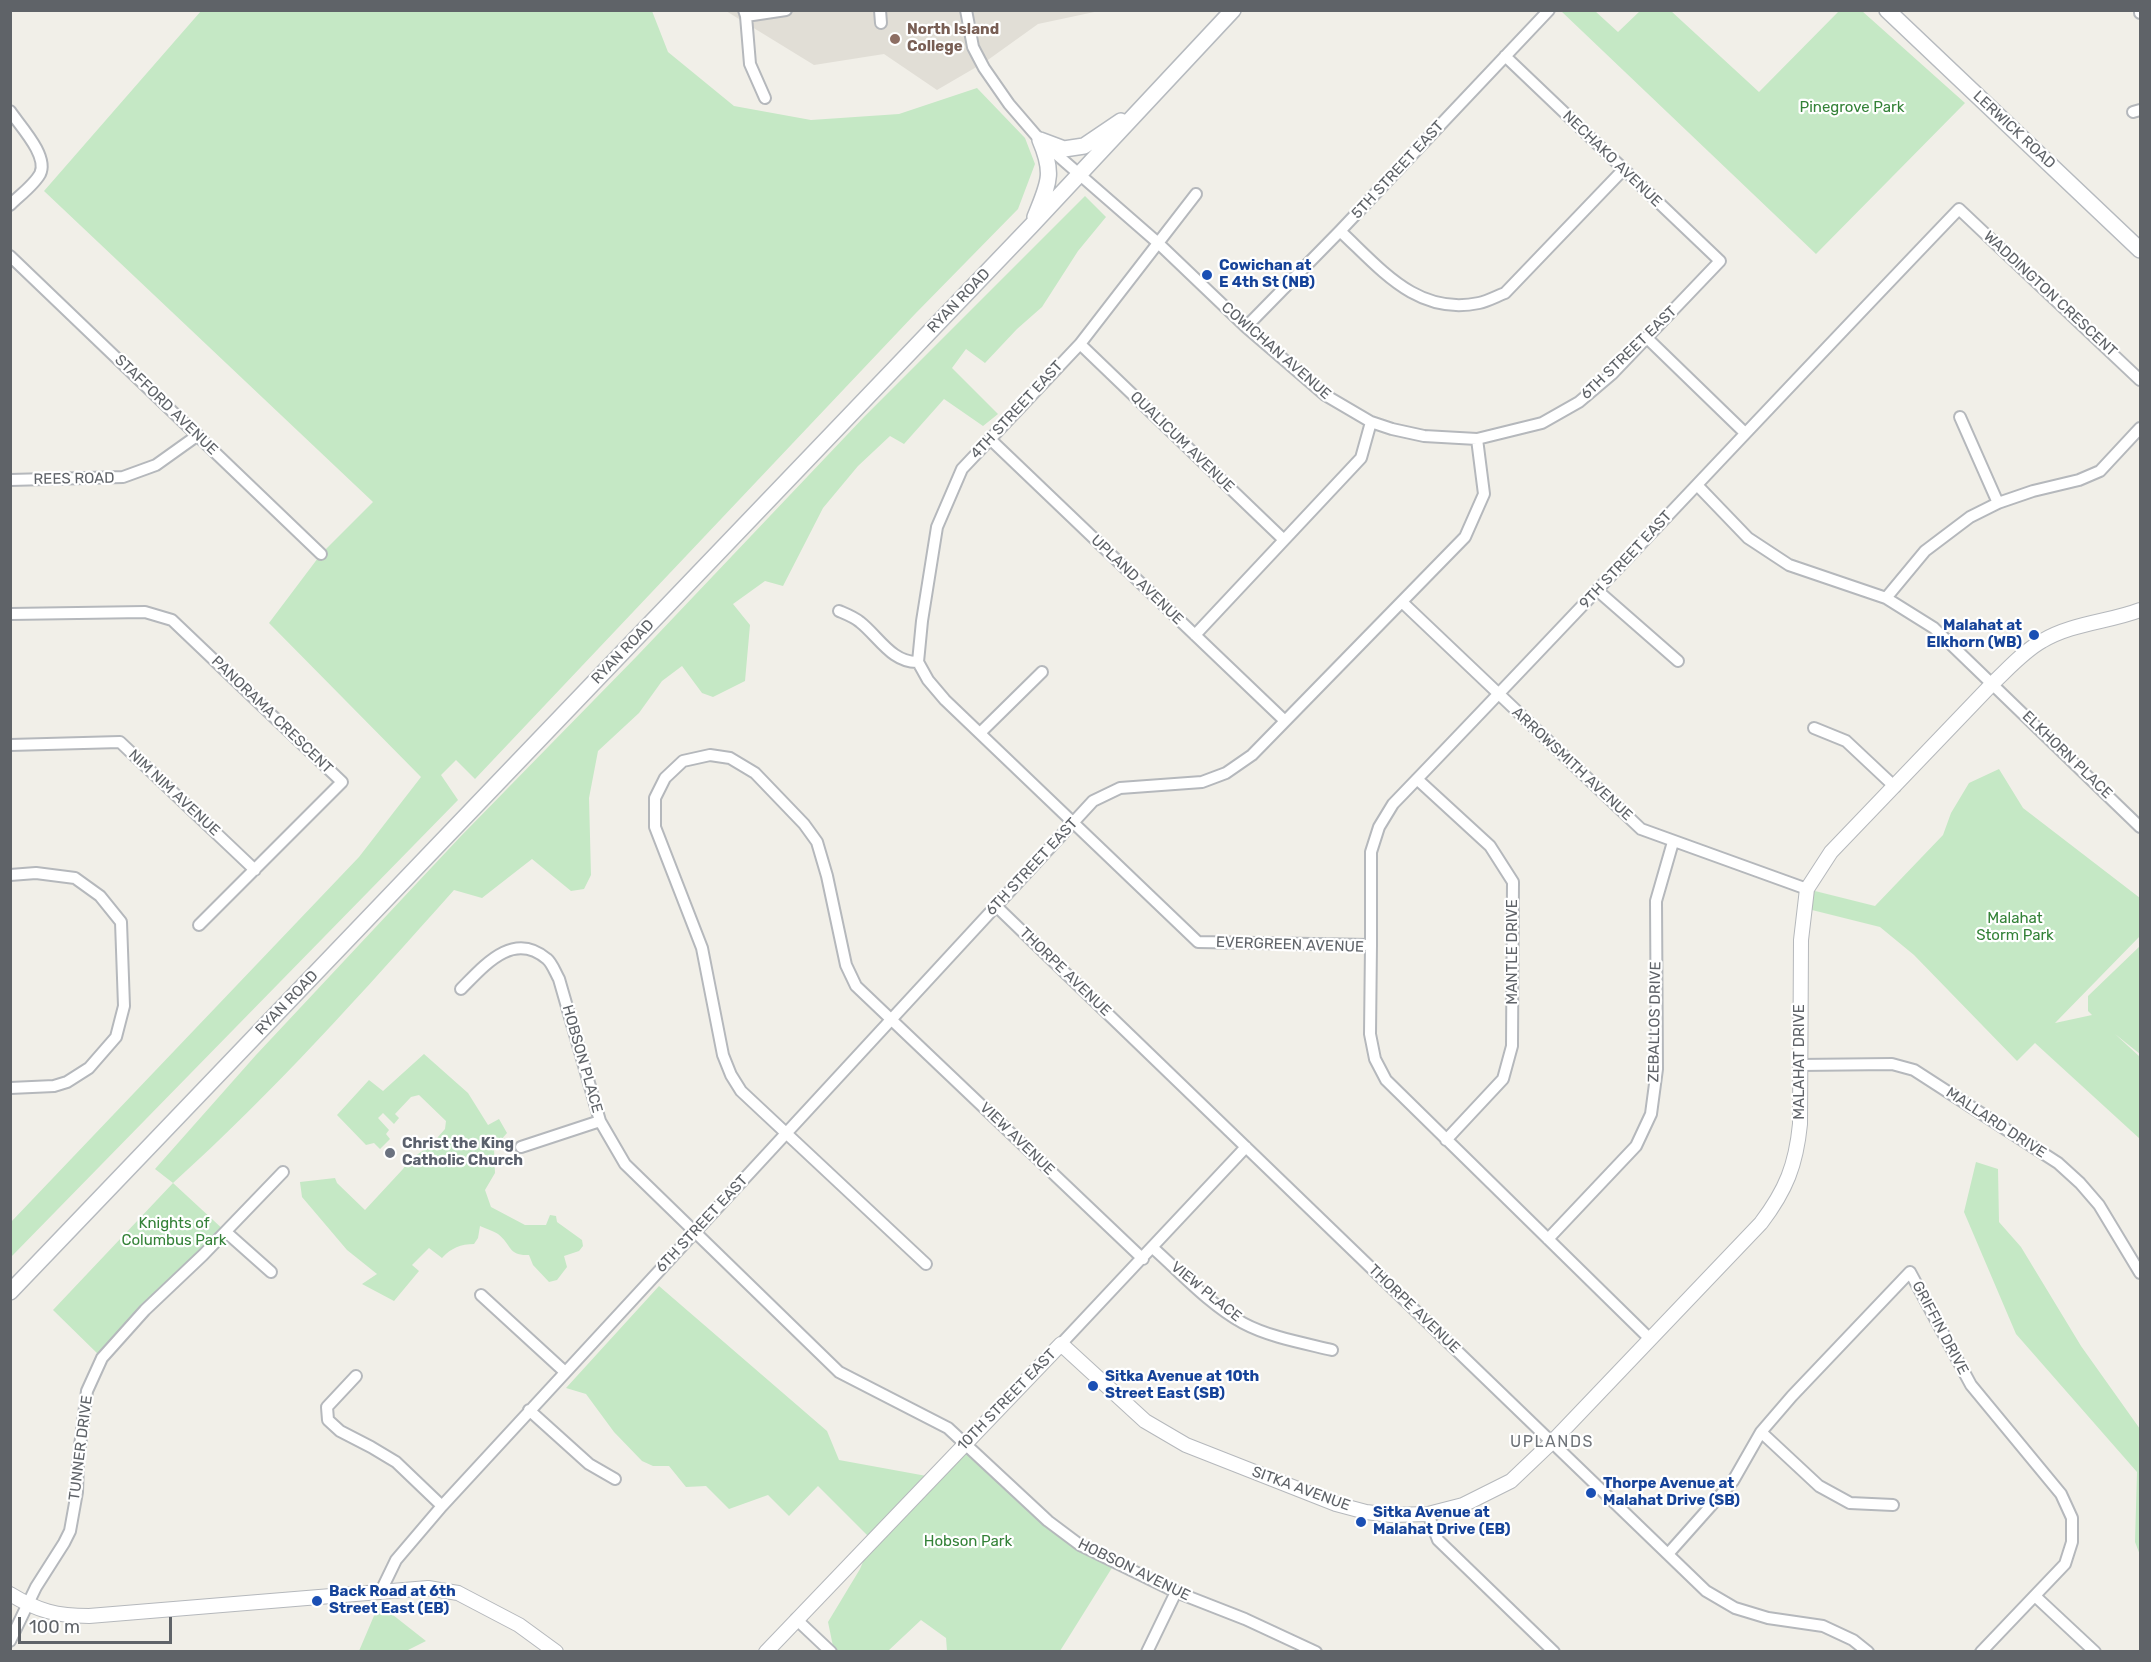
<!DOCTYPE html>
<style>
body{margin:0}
#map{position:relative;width:2151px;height:1662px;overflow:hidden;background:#f1efe8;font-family:Rubik,sans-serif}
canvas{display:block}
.frame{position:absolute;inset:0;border:12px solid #5f6368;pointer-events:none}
.scale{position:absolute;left:18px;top:1617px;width:154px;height:27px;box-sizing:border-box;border:3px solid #5f6368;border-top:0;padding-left:8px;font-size:18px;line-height:21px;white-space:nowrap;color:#5f6368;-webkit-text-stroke:4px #fff;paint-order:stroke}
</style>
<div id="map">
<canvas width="2151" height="1662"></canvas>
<div class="frame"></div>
<div class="scale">100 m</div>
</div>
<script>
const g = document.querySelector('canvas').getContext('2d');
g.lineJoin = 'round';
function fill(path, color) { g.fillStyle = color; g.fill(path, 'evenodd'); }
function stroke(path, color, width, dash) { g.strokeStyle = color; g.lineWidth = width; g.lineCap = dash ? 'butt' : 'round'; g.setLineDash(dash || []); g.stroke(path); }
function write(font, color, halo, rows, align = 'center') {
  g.font = font + ' Rubik,sans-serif'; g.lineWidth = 4.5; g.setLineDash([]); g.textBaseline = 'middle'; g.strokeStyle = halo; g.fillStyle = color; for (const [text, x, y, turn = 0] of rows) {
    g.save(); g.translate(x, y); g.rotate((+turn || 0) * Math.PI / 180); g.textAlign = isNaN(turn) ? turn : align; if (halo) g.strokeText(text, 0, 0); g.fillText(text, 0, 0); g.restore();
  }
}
const education = new Path2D(`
 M726 11H1099L1038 24 985 62 937 90 884 54 814 65Z`);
const green = new Path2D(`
 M201 11H652L668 52 734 106 811 120 899 114 977 88 1025 138 1035 164 1018 209 915 314 475 779 456 760 441 775 458 800 11 1257V1222L359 857 421 777 269 623 321 554 373 502 44 191Z
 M1561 11H1595L1618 32 1640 11H1671L1759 92 1839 11H1862L1965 103 1816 254Z
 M1085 196 1106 217 1078 251 1042 307 1017 329 985 363 966 349 952 368 998 414 983 426 944 399 904 444 890 436 858 466 823 508 783 586 765 581 733 604 750 625 745 681 713 697 702 693 682 666 662 681 639 713 598 751 589 798 591 875 584 889 571 891 532 859 482 898 454 890C364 991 274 1092 173 1183L226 1232 102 1358 53 1310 173 1183 155 1169 256 1055 461 836 637 656 864 417Z
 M1999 769 2023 808 2140 898V936L2055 1023 2092 1015 2088 1011V996L2140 946V1054L2115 1034 2140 1057V1139L2035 1043 2017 1061 1914 955 1880 927 1804 908 1807 889 1875 906 1943 835 1951 813 1969 783Z
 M424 1054 468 1093 488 1125 499 1119 507 1133 494 1148 495 1173 485 1190 491 1207 525 1225H546L550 1215 556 1216 557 1222 582 1240 583 1246 579 1251 564 1256 567 1267 557 1280 549 1282 533 1265 529 1255C508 1256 512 1245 498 1234 494 1231 486 1229 480 1226L478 1238 474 1244C461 1244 451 1248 442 1258L429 1248 412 1265 419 1271 394 1301 362 1284 377 1274 347 1250 302 1197 300 1182 335 1178 337 1183 365 1210 403 1169 409 1160 430 1146 445 1129 446 1121 419 1095 411 1097 395 1114 399 1118 394 1124 383 1113 378 1118 389 1130 386 1134 390 1139 380 1149 374 1143 366 1145 337 1115 369 1080 383 1091Z
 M1976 1162 1998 1169 1999 1222 2021 1247 2081 1346 2140 1429V1555L2135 1542 2137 1472 2016 1334 1964 1212Z
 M659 1286 827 1431 839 1460 932 1477 965 1443 1048 1521 1115 1563 1060 1651H947L946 1638 921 1620 888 1651H834L828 1622 860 1569 872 1540 818 1486 789 1516 768 1495 729 1509 706 1486 686 1487 669 1466H653L642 1461 614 1432 586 1394 566 1388Z
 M379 1604 426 1641 406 1651H359Z`);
const minor = new Path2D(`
 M744 10 746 16 750 64 765 98
 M880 10 881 23
 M966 10 973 47 984 68 1009 104 1040 140 1157 242 1246 327 1325 395 1371 422 1392 429 1424 436 1477 439 1542 423 1579 402 1612 374 1720 261 1505 56
 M2140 10V13
 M746 16 786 10
 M10 111C20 126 49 156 40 174 34 185 19 196 10 205
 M2133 112 2140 110
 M1340 231C1381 269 1417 316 1479 303 1488 301 1497 296 1505 293L1623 170
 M10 256 321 554
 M1246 327 1340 231 1549 10
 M1647 338 1745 433
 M1080 344 1284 540
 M1960 417 1998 503
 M990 439 1285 721
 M10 480 123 477 156 465 198 435
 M1697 485 1748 538 1789 565 1886 598 1934 628 2140 827
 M1598 591 1678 661
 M1886 598 1925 551 1970 517 1998 503 2033 491 2079 480 2100 471 2140 428
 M1402 602 1641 829 1807 889
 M839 611C846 614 854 617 860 622 879 637 892 663 918 662L928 680 945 700 1198 942 1371 945 1370 1034 1375 1059 1386 1080 1649 1338
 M10 614 145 612 172 620 342 782 199 925
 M1195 635 1361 458 1371 422
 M918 662 922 621 937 527 962 469 1080 344 1196 194
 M1814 728 1846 741 1895 787
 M980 733 1042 672
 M10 745 120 742 255 870
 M1417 779 1490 846 1513 882 1512 1046 1503 1079 1446 1140
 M10 875 36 873 75 878 100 896 121 922 124 1006 116 1037 89 1068 67 1082 54 1086 10 1088
 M996 906 1706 1591 1735 1608 1768 1618 1823 1626 1853 1640 1868 1652
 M1371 945V852L1379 827 1393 804C1583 607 1769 407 1959 209L2140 380
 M461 989C484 966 513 930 547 959 552 963 555 972 559 979L600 1121 625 1164 839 1372 948 1428 1048 1521 1080 1545 1176 1592 1245 1619 1316 1652
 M1799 1065 1892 1064 1914 1070 2058 1163 2080 1183 2099 1205 2140 1273
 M521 1147 600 1121
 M226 1232 271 1272
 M1548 1239 1636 1146 1651 1114 1657 1069 1656 901 1673 842
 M1153 1248C1181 1273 1209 1304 1243 1323 1269 1337 1303 1343 1332 1350
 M926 1264 741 1091 731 1075 723 1055 702 948 655 827V798L665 778 683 761 710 755 730 758 755 773 804 824 817 842 827 876 846 965 856 986 1143 1259
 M481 1295 565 1372
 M1061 1344 1246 1147
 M356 1376 327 1407 328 1420 340 1431 371 1447 396 1462 442 1506
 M529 1410 589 1464 615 1479
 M1761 1432 1819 1486 1850 1503 1893 1505
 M1428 1514 1438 1540 1554 1652
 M1668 1554 1733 1481 1761 1432 1792 1396 1910 1272 1971 1385 2061 1494 2072 1518V1542L2065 1564 1981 1652
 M381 1591 396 1560 442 1506 1093 801 1120 788 1202 782 1226 773 1252 755 1465 537 1484 494 1477 439
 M2035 1596 2095 1652
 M796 1619 831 1652
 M10 1641 36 1587 64 1543 70 1531 77 1492 78 1462 87 1391 102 1358 145 1310 203 1255 283 1172
 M1147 1652 1176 1592`);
const tertiary = new Path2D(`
 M10 1594C38 1611 57 1616 89 1616L428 1588 458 1593 519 1625 556 1652
 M766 1652 1061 1344 1145 1421 1186 1445 1336 1504 1366 1512 1391 1515 1428 1514 1463 1505 1511 1481 1552 1442 1761 1223C1786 1190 1796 1165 1800 1124L1801 940 1807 889 1831 852 1993 683C2008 669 2024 651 2042 641 2072 623 2109 622 2140 610`);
const secondary = new Path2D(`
 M1887 10 2140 250
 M1040 140 1064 149 1084 146 1121 121
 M1035 217C1048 184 1055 175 1040 140
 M10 1292 1031 226 1233 10`);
const markers = [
 [895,39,6,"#8d6e63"],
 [1207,275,6,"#1a4fb4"],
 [2034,635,6,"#1a4fb4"],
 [390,1153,6,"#6b7280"],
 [1093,1386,6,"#1a4fb4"],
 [1591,1493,6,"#1a4fb4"],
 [1361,1522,6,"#1a4fb4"],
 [317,1601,6,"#1a4fb4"]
];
const educationNames = [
 ["North Island",907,30],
 ["College",907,47]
];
const parkNames = [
 ["Pinegrove Park",1852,108],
 ["Malahat",2015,919],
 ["Storm Park",2015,936],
 ["Knights of",174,1224],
 ["Columbus Park",174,1241],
 ["Hobson Park",968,1542]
];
const streetNames = [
 ["LERWICK ROAD",2014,130,43],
 ["NECHAKO AVENUE",1612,159,44],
 ["5TH STREET EAST",1398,170,-47],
 ["WADDINGTON CRESCENT",2050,294,43],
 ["RYAN ROAD",959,301,-46],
 ["COWICHAN AVENUE",1276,351,41],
 ["6TH STREET EAST",1629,353,-44],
 ["STAFFORD AVENUE",166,405,44],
 ["4TH STREET EAST",1017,410,-47],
 ["QUALICUM AVENUE",1182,442,44],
 ["REES ROAD",74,479,-1],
 ["9TH STREET EAST",1626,560,-47],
 ["UPLAND AVENUE",1137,580,44],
 ["RYAN ROAD",623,652,-46],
 ["PANORAMA CRESCENT",272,715,44],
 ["ELKHORN PLACE",2067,755,44],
 ["ARROWSMITH AVENUE",1572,764,43],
 ["NIM NIM AVENUE",174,793,43],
 ["6TH STREET EAST",1032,867,-47],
 ["EVERGREEN AVENUE",1290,945,2],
 ["MANTLE DRIVE",1513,952,-90],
 ["THORPE AVENUE",1065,972,44],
 ["RYAN ROAD",287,1003,-46],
 ["ZEBALLOS DRIVE",1655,1022,-89],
 ["HOBSON PLACE",582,1059,74],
 ["MALAHAT DRIVE",1800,1062,-90],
 ["MALLARD DRIVE",1996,1123,33],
 ["VIEW AVENUE",1017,1139,44],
 ["6TH STREET EAST",702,1224,-47],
 ["VIEW PLACE",1206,1292,39],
 ["THORPE AVENUE",1414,1309,44],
 ["GRIFFIN DRIVE",1940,1328,62],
 ["10TH STREET EAST",1007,1400,-46],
 ["TUNNER DRIVE",81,1448,-83],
 ["SITKA AVENUE",1301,1489,20],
 ["HOBSON AVENUE",1134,1570,26]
];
const transitNames = [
 ["Cowichan at",1219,266],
 ["E 4th St (NB)",1219,283],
 ["Malahat at",2022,626,"right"],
 ["Elkhorn (WB)",2022,643,"right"],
 ["Sitka Avenue at 10th",1105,1377],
 ["Street East (SB)",1105,1394],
 ["Thorpe Avenue at",1603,1484],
 ["Malahat Drive (SB)",1603,1501],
 ["Sitka Avenue at",1373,1513],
 ["Malahat Drive (EB)",1373,1530],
 ["Back Road at 6th",329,1592],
 ["Street East (EB)",329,1609]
];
const worshipNames = [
 ["Christ the King",402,1144],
 ["Catholic Church",402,1161]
];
const neighbourhoodNames = [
 ["UPLANDS",1552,1442]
];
fill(education, '#e1ded6');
fill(green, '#c5e8c5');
stroke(minor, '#b5b8bc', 14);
stroke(tertiary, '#b5b8bc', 16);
stroke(secondary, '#b6babf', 18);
stroke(minor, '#fff', 10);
stroke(tertiary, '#fff', 14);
stroke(secondary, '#fff', 15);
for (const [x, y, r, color] of markers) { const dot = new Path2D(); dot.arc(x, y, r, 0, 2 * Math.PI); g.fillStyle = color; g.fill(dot); stroke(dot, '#fff', 2); }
write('bold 15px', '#785e54', '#fff', educationNames, 'left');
write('15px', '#348238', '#fff', parkNames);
write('15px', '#5f6368', '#fff', streetNames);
write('bold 15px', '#164399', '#fff', transitNames, 'left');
write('bold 15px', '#5b616d', '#fff', worshipNames, 'left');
g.letterSpacing = '1.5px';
write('16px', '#70757a', '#fff', neighbourhoodNames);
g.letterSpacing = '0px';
</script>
